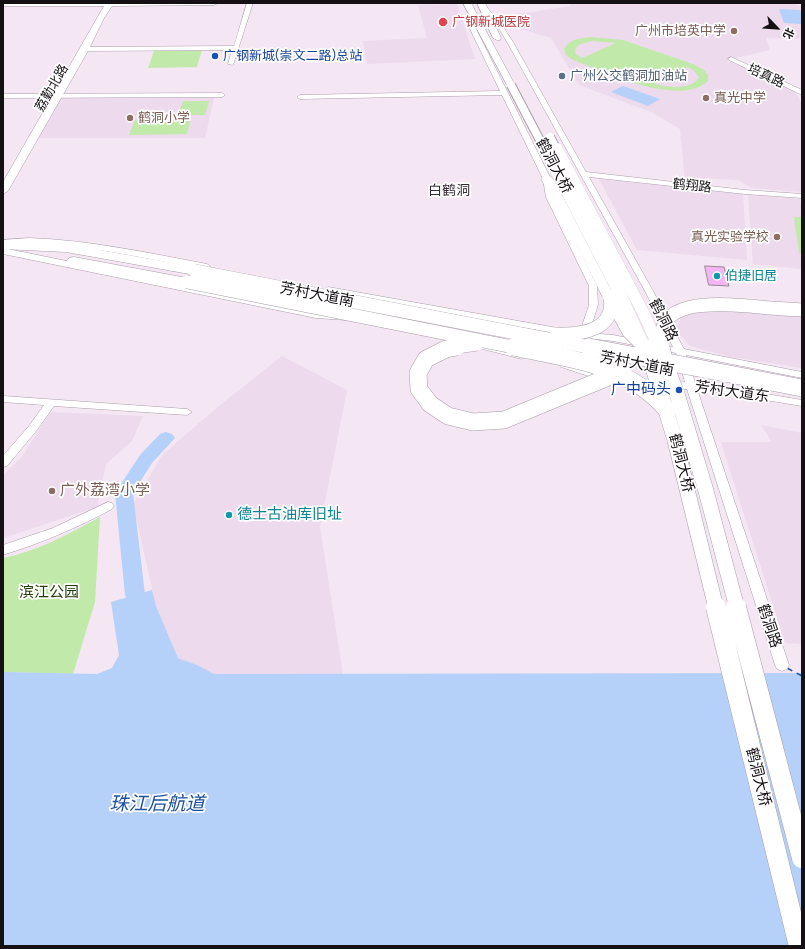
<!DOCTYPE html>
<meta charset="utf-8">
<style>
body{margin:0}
#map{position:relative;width:805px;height:949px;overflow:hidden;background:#f4e6f3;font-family:Figtree,"Noto Sans SC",sans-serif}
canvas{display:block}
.frame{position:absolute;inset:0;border:4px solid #151014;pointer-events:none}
.north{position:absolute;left:757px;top:8px;width:40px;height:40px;-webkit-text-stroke:3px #fff;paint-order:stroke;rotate:115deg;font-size:11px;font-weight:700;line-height:16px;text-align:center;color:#151014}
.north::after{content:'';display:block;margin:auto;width:14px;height:18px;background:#151014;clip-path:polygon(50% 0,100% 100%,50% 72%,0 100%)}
</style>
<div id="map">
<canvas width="805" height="949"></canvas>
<div class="frame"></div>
<div class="north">北</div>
</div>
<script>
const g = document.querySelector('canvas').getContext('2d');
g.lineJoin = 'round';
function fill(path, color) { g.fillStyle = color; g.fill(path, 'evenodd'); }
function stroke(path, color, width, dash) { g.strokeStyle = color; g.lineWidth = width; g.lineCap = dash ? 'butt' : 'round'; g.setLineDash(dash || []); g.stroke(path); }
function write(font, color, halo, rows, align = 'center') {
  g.font = font + ' Figtree,"Noto Sans SC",sans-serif'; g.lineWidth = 3.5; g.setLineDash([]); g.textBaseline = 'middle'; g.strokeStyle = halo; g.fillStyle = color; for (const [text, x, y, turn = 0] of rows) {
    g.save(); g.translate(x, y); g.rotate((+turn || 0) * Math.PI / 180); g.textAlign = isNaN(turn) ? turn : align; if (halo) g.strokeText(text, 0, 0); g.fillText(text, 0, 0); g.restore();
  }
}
const built = new Path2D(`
 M571 3H792L802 7V39L766 38 770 50 727 60 795 91 802 105V192L751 188 738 180 720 179 705 178 702 184 685 182 680 129 651 112 579 85 551 38 518 28 504 26 500 15 525 13 571 6Z
 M457 4 475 59 367 64 363 41 427 38 418 5Z
 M61 98H214L205 138H38Z
 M599 179 743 194 747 260 637 250Z
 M748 195 800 199 802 210V269L753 264Z
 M704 308 802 313V368L731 357 690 346 681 336 676 327 681 318 690 311Z
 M282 356 347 390 320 527 343 674H214L197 665 178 658 156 606 133 504 162 455 219 406Z
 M50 412 143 416 132 441 106 464 97 507 3 538V475L22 457Z
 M761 425 802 433V644L785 643 721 442H772Z`);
const green = new Path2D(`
 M591 37 623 40 693 64 704 70 708 75V81C679 108 605 72 573 60L566 55 564 49C569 39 581 38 591 37ZM592 41 616 43 582 58 576 54 575 50C578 43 585 43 592 41ZM687 67 693 70 699 77C692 91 667 87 654 84Z
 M202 50 197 67 148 68 154 51Z
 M183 101H209L205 115H178Z
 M191 119 187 134 129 135 135 120Z
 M794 217H802V254L799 253Z
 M100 517 95 602 73 674 3 672V558C38 551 69 534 100 517Z`);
const water = new Path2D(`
 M779 9 800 10 802 15V24L784 23Z
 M623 86 660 99 648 106 611 92Z
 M152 590 156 606 178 658 197 665 214 674 802 673V946H3V672L97 674 112 668 119 655 111 602Z`);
const river = new Path2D(`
 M166 432 172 434 175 438 152 463 133 493 145 595 142 601 135 603 128 601 125 595 115 493 140 455 160 434Z`);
const ferry = new Path2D(`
 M787 668 802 676`);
const building = new Path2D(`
 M705 266 724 267 729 286 709 285Z`);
const minor = new Path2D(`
 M247 3H253L233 65 228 64 232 50 85 51 82 49 85 47 234 46Z
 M480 4H484L502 25 513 42 586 172 745 190 802 194V198L745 194 589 177 653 291 684 349 802 372V378L686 355 695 382 802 400V406L697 389 789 665 787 669 782 671 777 669 775 665 687 389 667 390 662 387 667 384 685 382 676 353 613 341 586 338 582 340 577 337 328 293 324 290 328 287 580 332 589 305V286L546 197 543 179 502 95 300 99 297 97 300 95 500 91 471 31 469 25V12L472 10 475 12V25L477 31 551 179 554 197 597 286 598 305 589 333 613 335 673 347 645 291 507 42 498 27 480 6Z
 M731 57 802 90V95L729 60 728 59Z
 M3 94 222 93 225 95 222 97 3 98Z
 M29 238C89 240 148 253 207 264L211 267 207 270C139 257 73 241 3 244V240Z
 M3 248 316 312 346 314 351 317 346 320 316 318 3 254Z
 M474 341 525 354 527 356 522 359 471 346 469 344 471 342Z
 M564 362 610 377 612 379 607 382 561 367 559 365 561 363Z
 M3 396 187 409 192 412 187 415 54 406 37 430 7 466 3 467V456L29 426 44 405 3 402Z
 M108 502 112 503 114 506 112 509C77 528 41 543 3 555V545L53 528Z`);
const major = new Path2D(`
 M3 3H218L214 5 112 6 104 18 89 49 8 191 3 194V182L104 6H3Z
 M463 3H471L515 85 514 87 511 88 507 85Z
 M477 3H485L501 38 500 40H497L493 38Z`);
const highway = new Path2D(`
 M547 175 551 177 553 179 580 227 616 296 614 299 609 300 604 299 602 296 568 227 541 179 543 177Z
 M3 241 66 244 195 267 200 268 202 271 200 274 195 275 66 252 3 249Z
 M74 257 187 278 192 279 194 282 192 285 187 286 69 264 67 261 69 258Z`);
const majorBridgeFar3 = new Path2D(`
 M511 85 545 150
 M550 137 557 150`);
const majorBridgeFar2 = new Path2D(`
 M545 149 623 300 645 348
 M557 149 643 312 659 348`);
const majorBridgeFar1 = new Path2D(`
 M645 347 650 358 675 440 716 608
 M659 347 677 394 706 491 737 608`);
const majorBridge = new Path2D(`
 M716 607 799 946
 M736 607 802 858`);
const highwayBridgeFar1 = new Path2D(`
 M195 271 594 348
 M187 282 518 348
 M609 296 629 332 645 348
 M556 334C581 335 616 330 610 298
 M450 348 477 344
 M662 348C652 297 719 304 750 306 767 308 785 309 802 310`);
const highwayBridge = new Path2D(`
 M457 347 446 349 426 359 418 373 419 389 430 404 448 416 473 422 504 420 623 371
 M513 347C569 359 627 363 667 410
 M589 347 802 388
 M644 347 660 358
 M661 347 663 356`);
const markers = [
 [443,22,5,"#e0444e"],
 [734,31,4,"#8d6e63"],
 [215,56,4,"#1a4fb4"],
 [562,76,4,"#5c6f8a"],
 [706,98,4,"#8d6e63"],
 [130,118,4,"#8d6e63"],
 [777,237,4,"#8d6e63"],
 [717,276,4,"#0f9aa8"],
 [679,390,4,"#1a4fb4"],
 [52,491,4,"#8d6e63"],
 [229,515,4,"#0f9aa8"]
];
const farHealthnames = [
 ["广钢新城医院",452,22]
];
const farEducationnames = [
 ["广州市培英中学",726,31],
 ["真光中学",714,98,"left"],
 ["鹤洞小学",138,118,"left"],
 ["真光实验学校",769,237]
];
const farTransitnames = [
 ["广钢新城(崇文二路)总站",223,56]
];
const farServicenames = [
 ["广州公交鹤洞加油站",570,76]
];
const farStreetnames = [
 ["培真路",766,76,25],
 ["荔勤北路",52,88,-60],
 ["鹤翔路",692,186,6]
];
const farCulturenames = [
 ["伯捷旧居",725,276]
];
const farQuarternames = [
 ["白鹤洞",449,191]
];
const streetNames = [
 ["鹤洞大桥",554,166,62],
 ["芳村大道南",317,295,11],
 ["鹤洞路",663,320,63],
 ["芳村大道南",637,364,11],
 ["芳村大道东",732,392,8],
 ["鹤洞大桥",681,463,76],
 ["鹤洞路",769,626,72],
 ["鹤洞大桥",758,777,76]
];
const transitNames = [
 ["广中码头",671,390]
];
const educationNames = [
 ["广外荔湾小学",60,491]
];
const cultureNames = [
 ["德士古油库旧址",237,515]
];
const parkNames = [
 ["滨江公园",49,593]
];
const nearWaternames = [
 ["珠江后航道",157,804]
];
fill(built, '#eddaed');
fill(green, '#c1eaaa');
fill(water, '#b5d0f9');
fill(river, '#b5d0f9');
stroke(ferry, '#1e52a0', 1.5, [6, 5]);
fill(building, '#f4b5f3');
stroke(building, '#958894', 1);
stroke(minor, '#a99da9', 1);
stroke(major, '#a99da9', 1);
stroke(highway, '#a99da9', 1);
fill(minor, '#fff');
fill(major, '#fff');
fill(highway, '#fff');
stroke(majorBridgeFar3, '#a99da9', 10, []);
stroke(majorBridgeFar2, '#a99da9', 12, []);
stroke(majorBridgeFar1, '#a99da9', 16, []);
stroke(majorBridge, '#a99da9', 21, []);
stroke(highwayBridgeFar1, '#a99da9', 14, []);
stroke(highwayBridge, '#a99da9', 18, []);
stroke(majorBridgeFar3, '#fff', 8);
stroke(majorBridgeFar2, '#fff', 12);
stroke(majorBridgeFar1, '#fff', 15);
stroke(majorBridge, '#fff', 20);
stroke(highwayBridgeFar1, '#fff', 13);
stroke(highwayBridge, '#fff', 17);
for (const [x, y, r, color] of markers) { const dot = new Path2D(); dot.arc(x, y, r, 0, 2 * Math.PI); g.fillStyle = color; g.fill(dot); stroke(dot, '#fff', 1.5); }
write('13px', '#be3a42', '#fff', farHealthnames, 'left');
write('13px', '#785e54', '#fff', farEducationnames, 'right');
write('13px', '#164399', '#fff', farTransitnames, 'left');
write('13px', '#4e5e75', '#fff', farServicenames, 'left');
write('13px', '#151014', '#fff', farStreetnames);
write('13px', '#0d838f', '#fff', farCulturenames, 'left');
write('14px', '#372d37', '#fff', farQuarternames);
write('15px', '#151014', '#fff', streetNames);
write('15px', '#164399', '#fff', transitNames, 'right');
write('15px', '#785e54', '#fff', educationNames, 'left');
write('15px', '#0d838f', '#fff', cultureNames, 'left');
write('15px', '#213d0a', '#fff', parkNames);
write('italic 19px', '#1e52a0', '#fff', nearWaternames);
</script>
